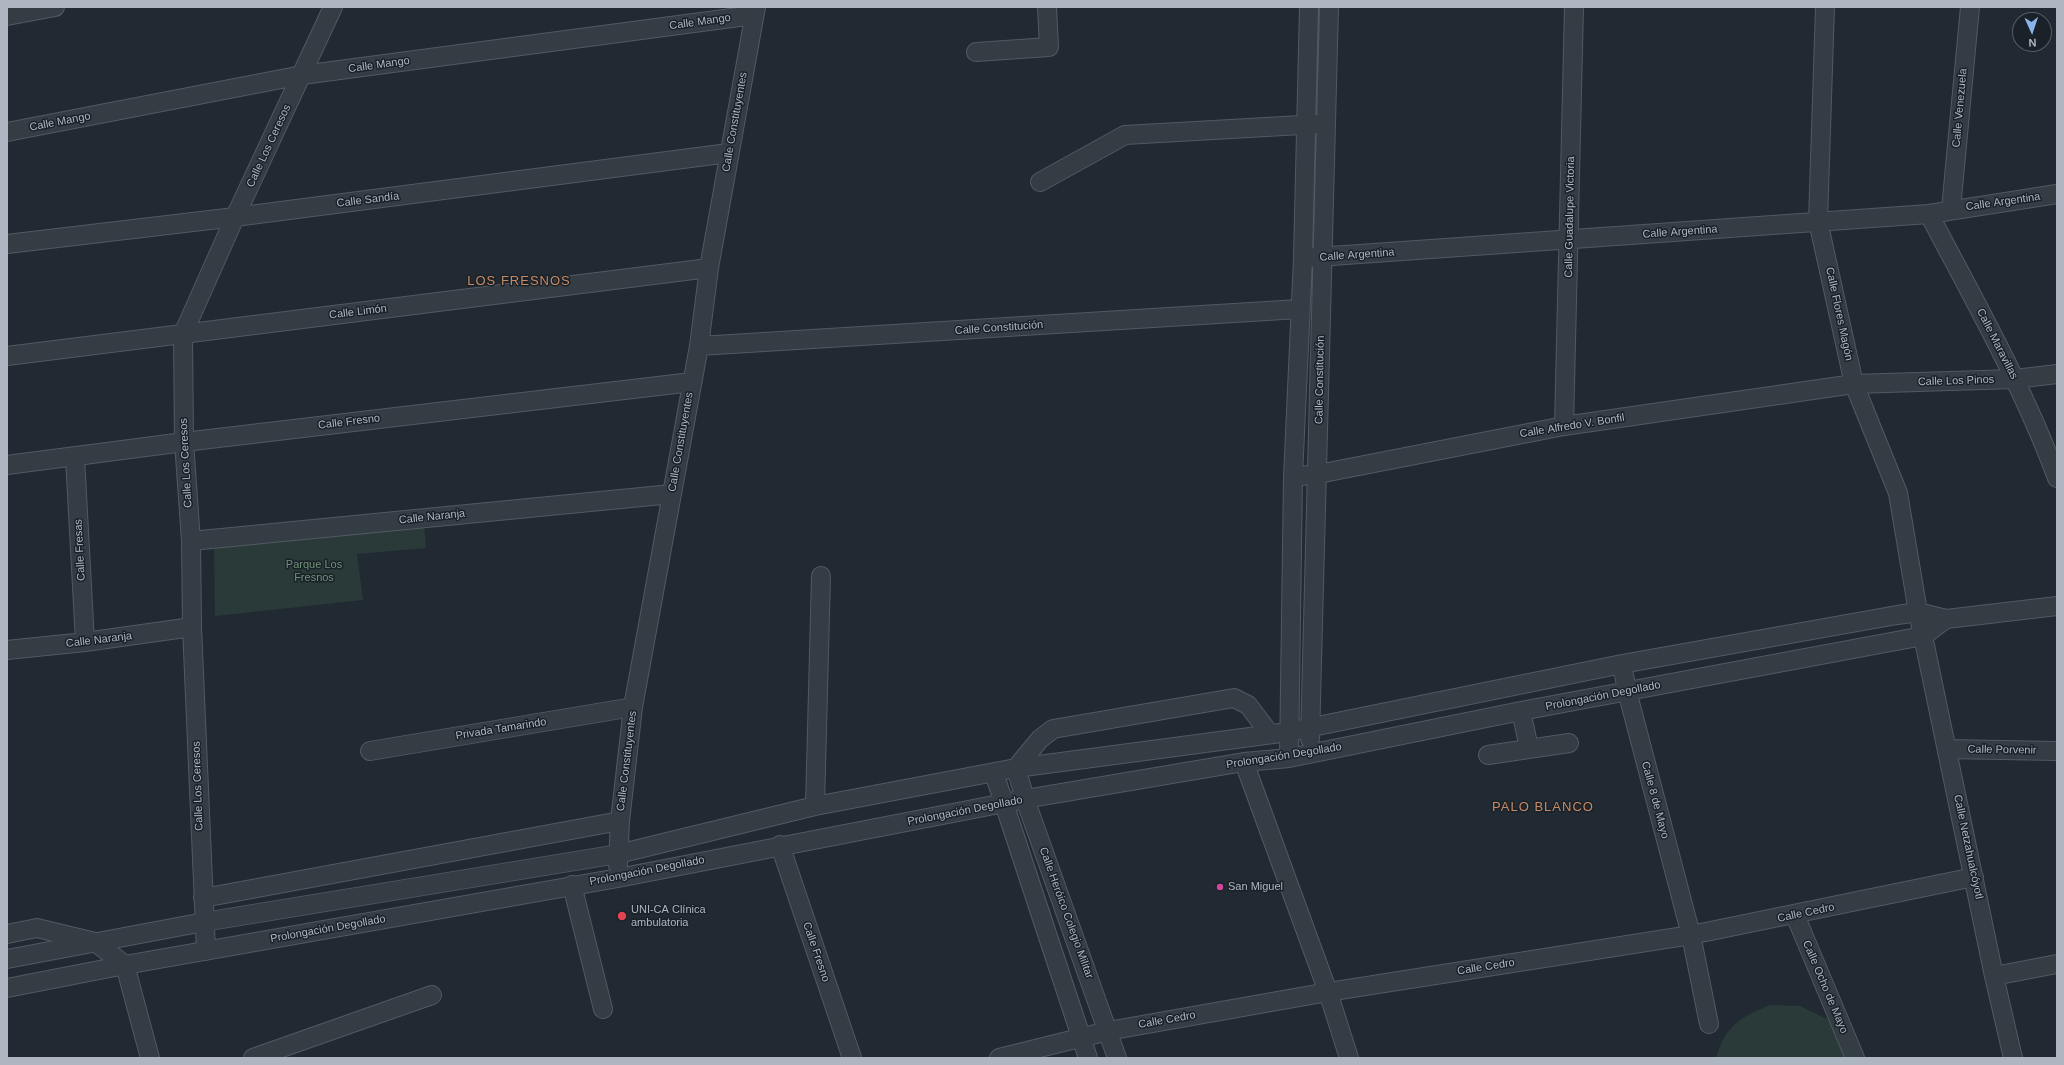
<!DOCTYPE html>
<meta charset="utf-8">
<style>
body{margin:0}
#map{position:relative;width:2064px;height:1065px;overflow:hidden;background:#212a33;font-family:Arial,sans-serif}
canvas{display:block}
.frame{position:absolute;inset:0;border:8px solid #aeb6c1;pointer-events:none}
.north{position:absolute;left:2012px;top:12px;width:40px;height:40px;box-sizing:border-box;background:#1a2128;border:1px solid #555d65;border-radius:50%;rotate:177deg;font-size:11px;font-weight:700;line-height:16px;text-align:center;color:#aeb6c1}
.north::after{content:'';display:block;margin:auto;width:14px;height:18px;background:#89b4eb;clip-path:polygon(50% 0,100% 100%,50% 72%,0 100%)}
</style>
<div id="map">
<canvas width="2064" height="1065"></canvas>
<div class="frame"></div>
<div class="north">N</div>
</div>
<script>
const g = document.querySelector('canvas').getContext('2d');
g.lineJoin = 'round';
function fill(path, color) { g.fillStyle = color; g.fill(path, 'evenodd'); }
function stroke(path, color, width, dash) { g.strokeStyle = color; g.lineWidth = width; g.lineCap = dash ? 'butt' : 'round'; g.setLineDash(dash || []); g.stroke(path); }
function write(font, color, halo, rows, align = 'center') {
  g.font = font + ' Arial,sans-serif'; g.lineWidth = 3; g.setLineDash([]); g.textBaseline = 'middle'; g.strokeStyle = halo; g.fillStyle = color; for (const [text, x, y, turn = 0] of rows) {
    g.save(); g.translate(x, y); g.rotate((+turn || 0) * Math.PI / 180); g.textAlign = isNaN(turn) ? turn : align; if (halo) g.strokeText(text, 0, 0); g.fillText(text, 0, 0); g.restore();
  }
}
const green = new Path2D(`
 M424 524 426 548 357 554 363 600 215 616 214 548Z
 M1770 1005 1800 1006 1827 1019 1846 1043 1850 1058H1716C1726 1025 1739 1018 1770 1005Z`);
const minor = new Path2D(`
 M1825 7 1818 221 1854 384 1898 493 1918 612 1994 976 2013 1058
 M7 16 55 7
 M976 52 1049 47 1047 7
 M7 132 302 75 754 15
 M1040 182 1125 135 1319 124
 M1951 209 1970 7
 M1929 214C1974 300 2023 386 2057 478
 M7 244 235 217 729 153
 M1303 258 1929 214 2057 194
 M699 346 1299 309
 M7 356 709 268
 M1564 426 1574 7
 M75 457 85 642
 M7 465 184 442 692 382
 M1293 477 1318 474 1564 426 1854 384 2015 379 2057 374
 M191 541 672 494
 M7 650 85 642 192 627
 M1622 664 1627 691 1691 935 1709 1024
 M1521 711 1529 748
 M1310 739 1329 7
 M1947 749 2057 751
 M370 751 633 707
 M1488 755 1569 743
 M1289 758 1293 477 1303 258 1309 7
 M1244 762 1328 992 1349 1058
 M994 773 1088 1058
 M815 806 821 576
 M780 845 852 1058
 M618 865 620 821 633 707 699 346 709 268 756 7
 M572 885 603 1009
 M203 898 620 821
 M1795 915 1855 1058
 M7 934 37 928 95 942 125 965 150 1058
 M206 951 192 627 191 541 184 442 183 334 235 217 333 7
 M7 959 204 922 618 854 815 806 1016 768 1288 732 1622 664 1897 615 1918 612 1946 619 2057 606
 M1994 976 2057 964
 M7 988 125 965 618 878 1025 799 1244 762 1289 758 1521 711 1923 636 1946 619
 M253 1058 432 995
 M999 1058 1108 1031 1328 992 1691 935 1974 877
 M1117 1058 1025 799 1016 768 1040 739 1053 729 1234 698 1248 705 1270 734`);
const markers = [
 [1220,887,4,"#d1479c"],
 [622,916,5,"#e0444e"]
];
const streetNames = [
 ["Calle Mango",700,22,-8],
 ["Calle Mango",379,65,-8],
 ["Calle Venezuela",1960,108,-85],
 ["Calle Mango",60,122,-11],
 ["Calle Constituyentes",735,122,-80],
 ["Calle Los Ceresos",269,146,-65],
 ["Calle Sandía",368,200,-7],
 ["Calle Argentina",2003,202,-8],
 ["Calle Guadalupe Victoria",1570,217,-89],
 ["Calle Argentina",1680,232,-4],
 ["Calle Argentina",1357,255,-4],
 ["Calle Limón",358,312,-7],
 ["Calle Flores Magón",1839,314,78],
 ["Calle Constitución",999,328,-4],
 ["Calle Maravillas",1997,344,63],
 ["Calle Constitución",1320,380,-89],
 ["Calle Los Pinos",1956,381,-2],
 ["Calle Fresno",349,422,-7],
 ["Calle Alfredo V. Bonfil",1572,426,-9],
 ["Calle Constituyentes",681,442,-80],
 ["Calle Los Ceresos",186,463,-93],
 ["Calle Naranja",432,517,-6],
 ["Calle Fresas",80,550,-93],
 ["Calle Naranja",99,640,-7],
 ["Prolongación Degollado",1603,696,-11],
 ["Privada Tamarindo",501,729,-9],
 ["Calle Porvenir",2002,750,1],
 ["Prolongación Degollado",1284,756,-9],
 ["Calle Constituyentes",627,761,-83],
 ["Calle Los Ceresos",198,786,-92],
 ["Calle 8 de Mayo",1655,800,75],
 ["Prolongación Degollado",965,811,-11],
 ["Calle Netzahualcóyotl",1968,847,78],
 ["Prolongación Degollado",647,871,-11],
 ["Calle Heróico Colegio Militar",1066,913,70],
 ["Calle Cedro",1806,913,-12],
 ["Prolongación Degollado",328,929,-10],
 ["Calle Fresno",816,952,71],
 ["Calle Cedro",1486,967,-9],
 ["Calle Ocho de Mayo",1825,987,67],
 ["Calle Cedro",1167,1020,-10]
];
const parkNames = [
 ["Parque Los",314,565],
 ["Fresnos",314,578]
];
const poiNames = [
 ["San Miguel",1228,887],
 ["UNI-CA Clínica",631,910],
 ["ambulatoria",631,923]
];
const quarterNames = [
 ["LOS FRESNOS",519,281],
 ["PALO BLANCO",1543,807]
];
fill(green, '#293a39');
stroke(minor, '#525962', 20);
stroke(minor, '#343c44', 18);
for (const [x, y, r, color] of markers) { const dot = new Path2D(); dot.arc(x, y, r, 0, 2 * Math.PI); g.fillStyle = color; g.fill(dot); stroke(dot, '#1a2128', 1.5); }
write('11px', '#aeb6c1', '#1a2128', streetNames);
write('11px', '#709477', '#1a2128', parkNames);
write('11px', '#aeb6c1', '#1a2128', poiNames, 'left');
g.letterSpacing = '1px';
write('13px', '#c68a64', '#1a2128', quarterNames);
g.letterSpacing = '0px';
</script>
